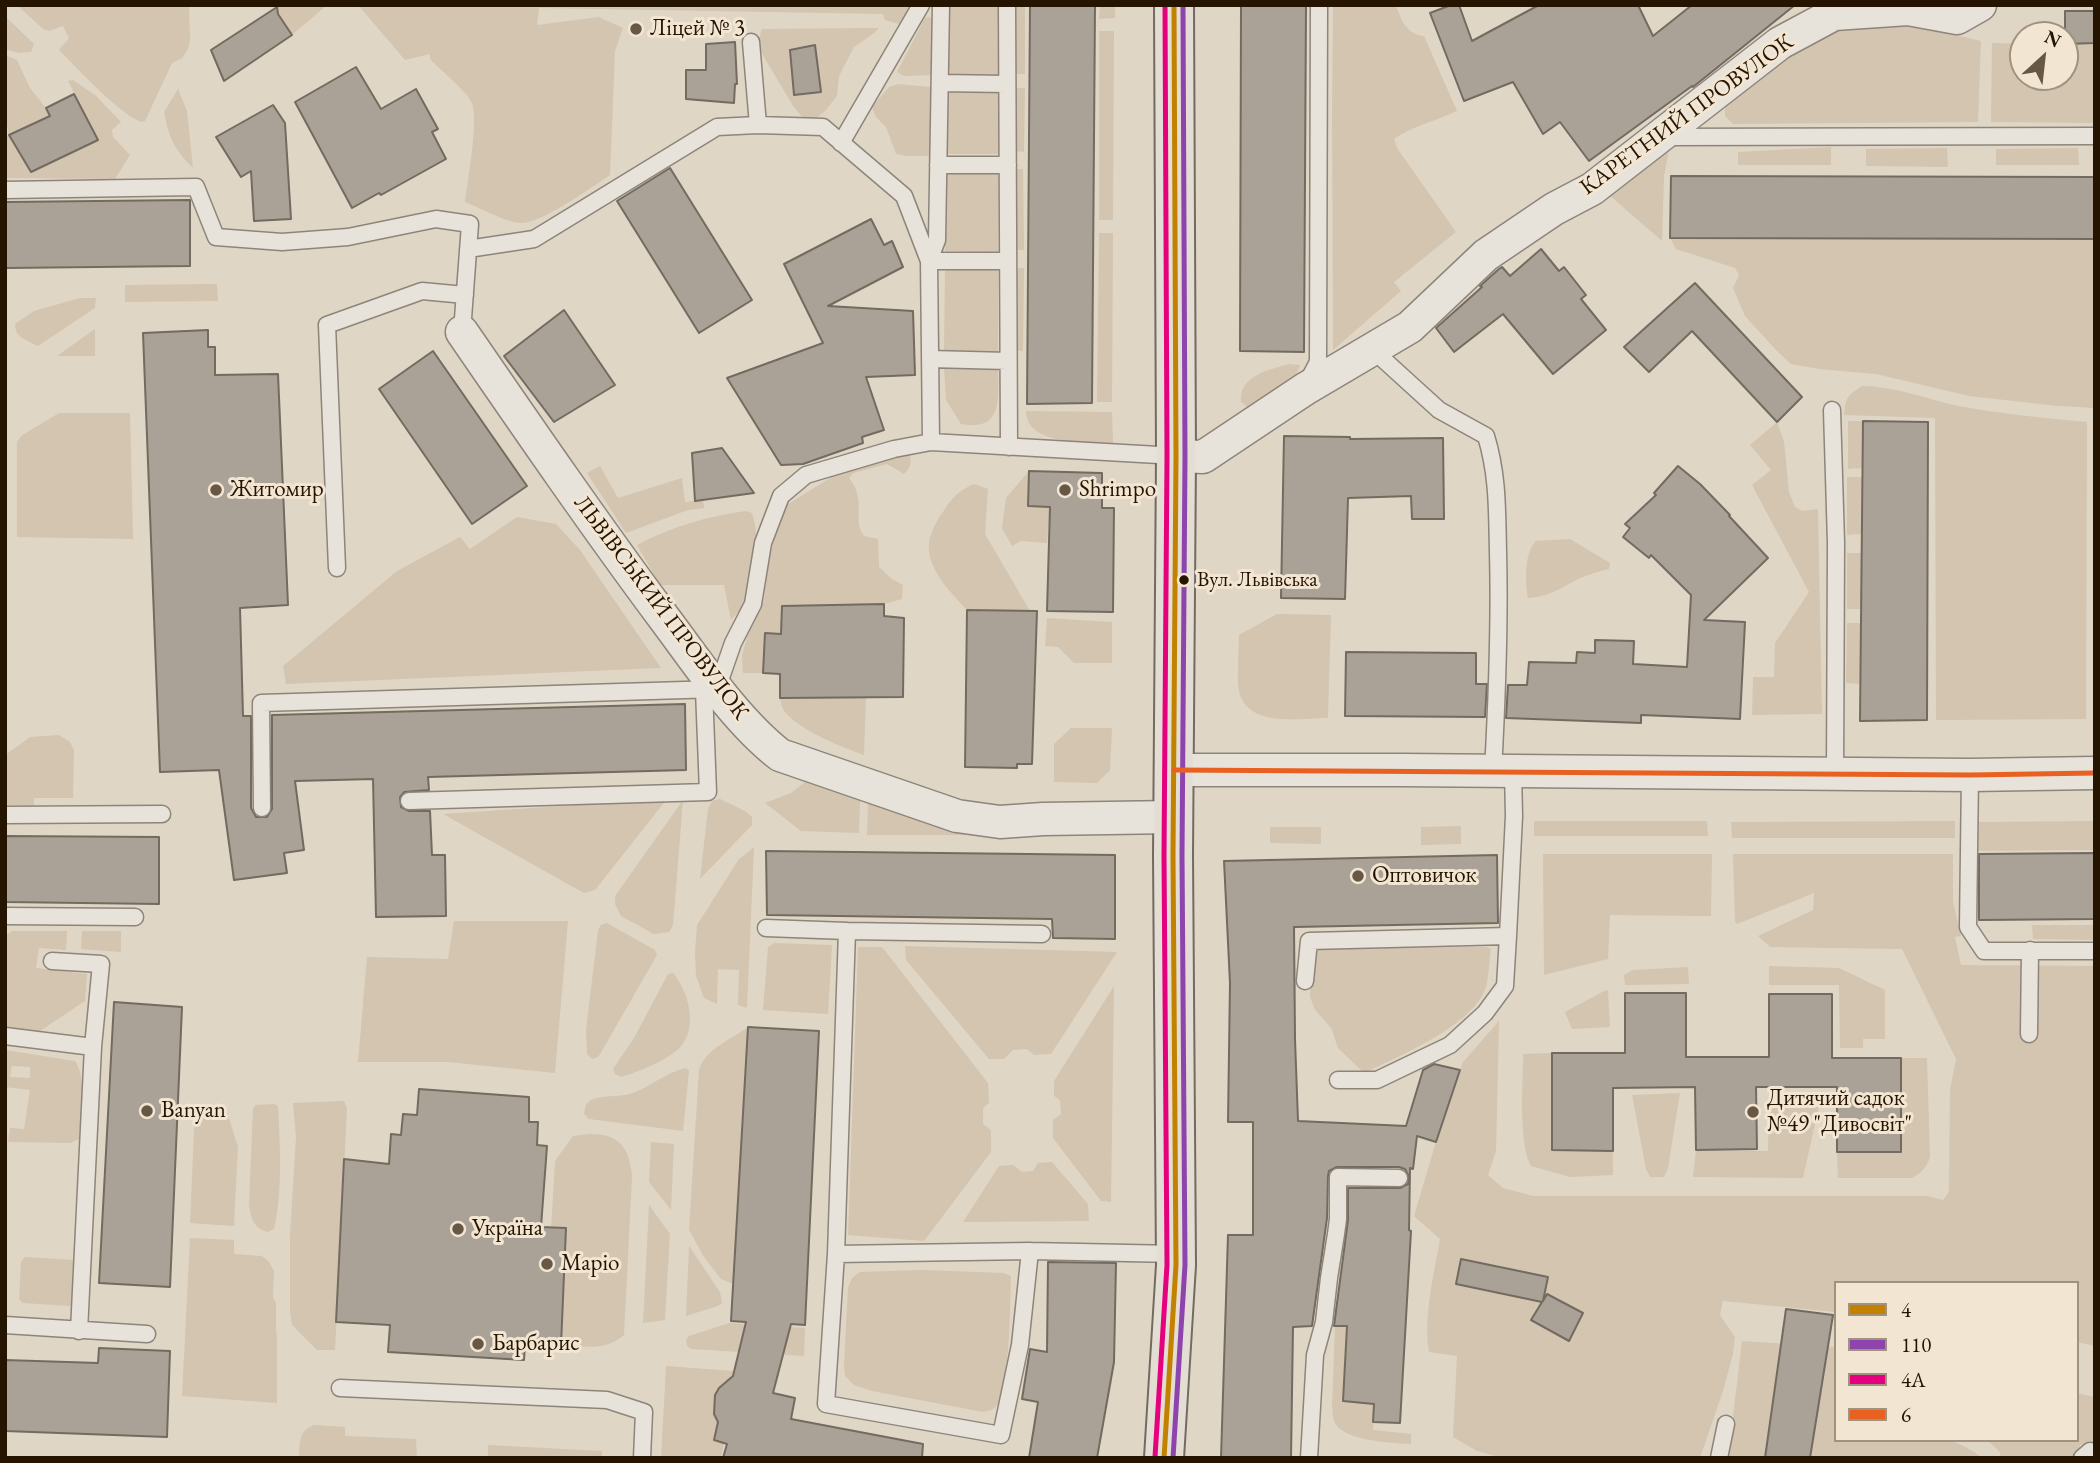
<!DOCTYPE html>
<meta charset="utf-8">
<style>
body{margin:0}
#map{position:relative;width:2100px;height:1463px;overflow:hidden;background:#e0d6c6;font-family:"EB Garamond",serif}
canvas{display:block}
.frame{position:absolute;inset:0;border:7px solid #251400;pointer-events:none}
.legend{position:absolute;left:1834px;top:1281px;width:245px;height:161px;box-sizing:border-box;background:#f2e6d3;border:2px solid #a0927f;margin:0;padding:9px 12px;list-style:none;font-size:21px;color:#251400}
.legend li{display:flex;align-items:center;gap:14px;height:35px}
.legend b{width:35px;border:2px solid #a0927f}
.north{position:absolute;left:2009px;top:21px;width:70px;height:70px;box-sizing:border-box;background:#f2e6d3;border:2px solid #a0927f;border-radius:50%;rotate:27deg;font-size:19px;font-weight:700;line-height:28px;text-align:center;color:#251400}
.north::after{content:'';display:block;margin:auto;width:24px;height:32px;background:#665845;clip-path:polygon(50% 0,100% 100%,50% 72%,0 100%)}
</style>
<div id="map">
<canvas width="2100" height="1463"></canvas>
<div class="frame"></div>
<ul class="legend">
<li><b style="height:9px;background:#c28200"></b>4</li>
<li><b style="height:9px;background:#8e44ad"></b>110</li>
<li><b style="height:9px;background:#e5007d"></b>4А</li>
<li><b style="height:9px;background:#e86120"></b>6</li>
</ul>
<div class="north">N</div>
</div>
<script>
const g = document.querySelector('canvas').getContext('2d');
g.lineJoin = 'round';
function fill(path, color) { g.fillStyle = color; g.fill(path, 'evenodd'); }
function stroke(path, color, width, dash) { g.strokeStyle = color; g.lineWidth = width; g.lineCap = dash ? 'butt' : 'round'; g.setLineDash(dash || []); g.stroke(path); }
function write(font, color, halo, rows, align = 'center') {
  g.font = font + ' "EB Garamond",serif'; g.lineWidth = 6; g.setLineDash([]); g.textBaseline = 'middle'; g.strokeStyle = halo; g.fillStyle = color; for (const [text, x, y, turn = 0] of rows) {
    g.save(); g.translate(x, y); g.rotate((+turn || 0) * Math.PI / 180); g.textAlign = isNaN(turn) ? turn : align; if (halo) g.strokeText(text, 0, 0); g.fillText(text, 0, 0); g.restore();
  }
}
const green = new Path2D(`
 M17 5H189L190 40 188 49 182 58 172 63 145 121 142 122C121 116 77 68 59 50L69 38 63 26 49 31 43 29Z
 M275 5H327L292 35 274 9Z
 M358 5H912L908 15 899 24 885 20 883 14 539 8 537 25 599 17 623 28 615 51 610 175C592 187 542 223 522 223 510 224 478 207 465 202 467 182 479 120 472 103 466 90 440 70 430 59V54L405 60Z
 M947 5H1001L1000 78 947 77Z
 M1016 5H1025V74H1014Z
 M1100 5H1115V18L1099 19Z
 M1333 5H1396C1401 20 1407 35 1424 36L1457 111C1438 120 1410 127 1394 139L1397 148 1456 232 1394 282 1401 291 1333 350 1332 112Z
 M5 16 34 44 31 52 19 53 5 49Z
 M930 17 933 20V75L904 76 897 72 925 18Z
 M1906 23 1981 41 1978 122 1733 124 1725 116V108C1757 81 1811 33 1852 24 1869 21 1889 23 1906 23Z
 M879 28 873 34 854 47 839 76 837 96 825 111 815 119 803 118 793 106 757 45 762 29Z
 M1099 31H1114L1113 220H1099Z
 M1992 43 2023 44V77H2065V44L2095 43V123L1991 122Z
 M5 55 17 60 30 88 46 108 98 140 68 81 73 80 95 95 121 122 112 130 113 137 130 155 115 179 5 178V139L9 135 5 114Z
 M898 84 930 87 932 156H907L896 154 886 127 876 117 872 107 889 87Z
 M946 88 1000 89V154H945Z
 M1016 88H1025L1024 152 1015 151Z
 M178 89 187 111 193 168C174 149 169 138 164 112Z
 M1831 147V165H1738V152Z
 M1947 148 1948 167 1866 166V149Z
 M2078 148 2079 165H1996V149Z
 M1669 150 1664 176 1662 241 1608 194 1663 151Z
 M1016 169H1023L1024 250H1016Z
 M946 170 999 171 998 252 945 251Z
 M1099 233H1113L1112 402H1097Z
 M1670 238 2095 239V408L2058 406 1969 396 1876 374 1819 369 1791 364 1776 350 1745 316 1733 288 1739 275 1735 268 1676 249Z
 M945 268 998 269V352H944Z
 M1016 268H1024L1023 351 1015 350Z
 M217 284 218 301 125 302V285Z
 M80 298H96L95 308 38 346C27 340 15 338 15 324L34 311Z
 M95 329V356H57Z
 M1289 364 1300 365 1297 373 1252 407H1247L1241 402C1239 375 1269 370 1289 364Z
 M944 367H998C998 398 1004 432 961 424L946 400Z
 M1862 386C1895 386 1926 399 1958 406 2001 414 2044 418 2087 422L2086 719 1936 720 1935 418 1844 415C1846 397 1847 396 1862 386Z
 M1026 411 1112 412 1113 443C1088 442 1026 446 1026 411Z
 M59 413H130L133 539 17 537V442L21 436Z
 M1848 421H1863V468L1848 469Z
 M1777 422 1784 441 1789 492 1795 507 1802 511 1818 509 1822 714 1752 715 1753 677H1774L1775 643 1809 592 1752 485 1771 470 1750 445Z
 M908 452C913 461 911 467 904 474L887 464 853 473 849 478C868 502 851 518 864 536L878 539 879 567 892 579 903 585 902 599 884 604 783 606 781 634 765 633 763 673H743L742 656 749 630 764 600 766 574 774 539 785 506 843 470Z
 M600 466 618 498 682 478 685 502 703 500 704 508 688 510 626 533 587 473Z
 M1029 471 1028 505 1050 507 1047 543 1021 541 1012 546 1002 528 1006 498Z
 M1847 477H1863L1862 534 1847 535Z
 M974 484 988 489 985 534 1030 611 967 610C953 595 932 574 929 552 927 538 935 523 943 512 951 498 960 490 974 484Z
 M746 511 752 513C760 540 758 572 748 597 745 606 737 613 731 620L724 585H660L637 545C671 527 707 516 746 511Z
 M517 517 556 524 580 550 661 668 286 684 283 666 397 571 460 537 470 549Z
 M1570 539 1610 563 1609 569C1597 572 1586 575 1576 580 1560 589 1547 597 1528 598 1525 582 1524 553 1536 541Z
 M1847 553H1862V609H1847Z
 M1277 614 1331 615 1328 718C1301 718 1252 728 1240 695 1236 683 1239 649 1239 635Z
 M1047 618 1112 622V663H1074L1058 647 1045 646Z
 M1847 623H1861V684L1846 683Z
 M866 697 864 755C842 747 801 731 786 713 782 709 781 704 780 698Z
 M1071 728H1112L1110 770 1097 783 1054 782V744Z
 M59 735 70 742 74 750 73 798H34V806L5 805V755L30 737Z
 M805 782 860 801 859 833 801 831 765 803 791 793Z
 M667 799 595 890 584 893 443 814Z
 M720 799 745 811 752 817V825L700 879 708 809 712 801Z
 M683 800 673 925 669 932 654 934 621 916 615 904V896Z
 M868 802 980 835H867Z
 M1534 821H1707L1708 836H1534Z
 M1955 821V838H1732L1731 822Z
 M2095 821V850L1977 851 1978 822Z
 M1461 826V844L1421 845V827Z
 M1270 827H1321V844L1270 843Z
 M754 847 747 1008 738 1005 739 970 718 969 717 1004 704 998 696 976 695 952 697 925 739 859Z
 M1543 854H1712L1711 916 1610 915 1608 959 1544 975Z
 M1733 854H1953V902L1961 936 1955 937 1961 965 2095 966V1346L2077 1342V1283H1836V1312L1723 1301 1720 1315 1735 1337 1733 1354 1723 1391 1700 1458H1503L1477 1451 1453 1437 1457 1356 1429 1352C1423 1317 1434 1274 1440 1239L1414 1216 1436 1142 1460 1070 1463 1062 1499 1021 1496 1151 1488 1175 1503 1188 1533 1196H1927L1943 1200 1949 1192 1950 1090 1956 1059 1902 949 1770 947 1758 936 1813 910 1814 893 1737 924 1735 922ZM1461 1259 1537 1275 1533 1300 1456 1284Z
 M454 921H568L555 1073 448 1062H358L367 957 448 959Z
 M607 923 655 950 657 955 603 1049 598 1057 592 1059 587 1054 586 1030 598 930 601 925Z
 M2032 925H2095V940L2033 939Z
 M12 931H67L66 950 39 948 36 968 87 974 85 1001 40 1031 5 1027V936Z
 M82 931H121V952L81 949Z
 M774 943 832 945 828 1014 763 1010 768 947Z
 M905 946 1117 952 1051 1054 1034 1055 1027 1049 1013 1050 1004 1059H989L906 960Z
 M858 947H882L988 1083 989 1103 983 1108V1124L991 1130V1152L924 1241 848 1235Z
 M1487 947 1491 949C1489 961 1489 976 1486 987 1473 1026 1399 1056 1364 1073L1338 1048 1331 1028 1315 1010 1310 997V980L1315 953 1319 948Z
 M1769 966 1839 968 1885 990V1039H1863V1048H1840L1839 985H1769Z
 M1688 967 1689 984 1625 985 1624 975 1633 970Z
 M673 973C688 991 697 1023 683 1044 672 1059 638 1072 621 1077L615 1074 613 1069 634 1038 668 974Z
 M1114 986 1111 1202 1101 1201 1053 1138V1120L1061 1114 1060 1100 1054 1096V1081Z
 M1606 990 1608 991 1610 1027 1572 1029 1565 1012Z
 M748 1027 733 1284 721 1279 704 1257 689 1230 699 1070C704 1050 732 1039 748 1027Z
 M5 1050 75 1061C88 1079 80 1117 79 1139L70 1143 8 1142 10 1128 24 1129 30 1090 5 1087ZM12 1066 30 1067V1078L10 1077Z
 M1552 1053V1150L1613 1151V1175L1570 1177 1531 1166C1518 1144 1523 1082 1523 1054Z
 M1901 1058H1927L1930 1157C1927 1167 1921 1173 1912 1178H1838L1837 1152H1901Z
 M686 1068 689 1071 683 1131 589 1119 584 1114C585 1107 586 1103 591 1100 600 1095 619 1097 630 1094 649 1088 666 1072 686 1068Z
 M1680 1093 1668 1168 1664 1177H1650L1646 1169 1632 1095Z
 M1821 1097 1803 1178 1693 1177 1696 1150 1768 1151 1769 1098Z
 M344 1101 347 1108 335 1350H317L292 1325 290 1312V1234L296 1137 293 1103Z
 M274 1104 278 1106C280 1146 283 1190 274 1229L268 1232C253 1228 251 1218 249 1204L253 1109 255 1105Z
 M195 1109 227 1112 238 1147 234 1226 190 1223Z
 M589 1134C619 1134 629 1146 632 1176L624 1335C604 1352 585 1346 561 1345L566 1229 551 1228 555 1161 573 1136Z
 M651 1142 674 1144 671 1210 649 1182Z
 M1052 1162 1088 1204 1089 1221 963 1222 999 1166 1013 1165 1022 1172 1033 1171 1038 1163Z
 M649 1205 670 1234 665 1320 643 1323Z
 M190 1238 234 1240V1254L262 1256 269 1262 274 1271 273 1298 276 1303V1331L277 1337V1403L182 1396Z
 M689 1246 720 1292 722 1303 718 1306 686 1316Z
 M25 1257 73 1260 78 1264 74 1302 71 1306 23 1303 19 1299 21 1262Z
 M922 1270 1004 1273 1011 1276C1010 1303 1010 1386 997 1405 994 1410 988 1411 983 1412L872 1391 854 1385 845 1376 844 1364 848 1288 852 1278 860 1272Z
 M1336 1300H1348L1374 1404 1373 1430 1411 1434V1444C1392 1443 1344 1441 1335 1423 1332 1419 1333 1411 1332 1406Z
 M729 1323 805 1328 804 1356 691 1349 687 1346 686 1340 689 1336Z
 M1742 1341 1836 1347V1440H1946C1960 1443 1971 1449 1982 1458H1810L1824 1368 1765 1458H1728Z
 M666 1366 734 1371 732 1381 719 1388C713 1400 711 1410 718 1422L714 1440 724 1443 721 1458H661Z
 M2077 1393 2095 1397V1444L2089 1443 2080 1445 2078 1458H2000V1452L1987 1440H2077Z
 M314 1425 345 1427V1436L416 1439 417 1458H299C300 1443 298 1431 314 1425Z
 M488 1445 602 1451V1458H488Z`);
const building = new Path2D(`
 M1030 5H1095L1092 403 1027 404Z
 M1241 5H1306L1304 352 1240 351Z
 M1451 5H1459L1472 41 1539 5H1638L1653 36 1692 5H1795L1693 87 1692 86 1589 161 1560 122 1543 134 1513 82 1464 101 1430 13Z
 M277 7 278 14 292 35 224 81 211 50Z
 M2065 11H2095V43L2065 44Z
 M735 42 737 84H735L734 103 686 99V70H706V44Z
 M815 45 821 92 794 95 790 50Z
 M356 67 381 109 416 89 438 129 432 132 446 159 381 195 379 193 352 208 295 102Z
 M74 94 98 140 31 172 9 135 50 116 46 108Z
 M273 105 285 123 291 219 254 221 251 171 241 177 216 137Z
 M670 168 752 300 699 333 617 201Z
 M1671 176 2095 177V239L1670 238Z
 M190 200V266L5 268V202Z
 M871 219 884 245 892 241 903 267 828 306 913 311 915 375 866 377 884 430 862 437 863 443 803 464 781 465 727 378 823 343 784 264Z
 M1541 249 1559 271 1564 267 1586 295 1581 299 1606 330 1553 374 1503 314 1454 352 1436 328 1482 287 1480 286 1499 269 1502 267 1510 276Z
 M1695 283 1802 397 1777 422 1692 331 1649 372 1624 347Z
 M564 310 615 385 554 422 504 356Z
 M208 330V347H215V375L278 374 288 605 240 608 243 716H251V808L256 817H267L272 809V715L685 704 686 770 428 777 429 790 404 792 400 797 401 807 409 811H430L432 855H445L446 916 376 917 373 779 295 781 304 850 284 853 287 873 234 880 219 770 160 772 143 333Z
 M433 351 527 486 472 524 379 389Z
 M1863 421 1928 422 1927 720 1860 721Z
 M1284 436 1350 437V439L1443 438 1444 519H1412L1411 496 1348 498 1345 599 1281 598Z
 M722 448 754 493 695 501 692 453Z
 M1678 466 1700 484 1730 515 1729 516 1768 558 1704 620 1745 622 1740 719 1641 715V723L1506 718 1508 685H1527L1529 662 1576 663 1577 652 1595 653V640L1634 641 1633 664 1687 667 1691 595 1651 555 1649 558 1623 537 1630 528 1625 524 1656 495 1654 493Z
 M1029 471 1102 473V508H1114L1113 612 1047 611 1050 507 1028 506Z
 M884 604V616L904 618 903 697 780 698V674L763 673 765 633 781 634 782 606Z
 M967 610 1037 611 1032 764H1017V768L965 767Z
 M1346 652 1476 653V684H1487L1485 717 1345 716Z
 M5 836 159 837V904L5 902Z
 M766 851 1115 855V939L1053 938 1052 919 767 915Z
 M2095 853V919L1979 920V854Z
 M1497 855 1498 923 1294 927 1295 1039 1298 1121 1406 1126 1423 1070 1434 1064 1460 1070 1436 1142 1417 1136 1413 1169 1410 1168 1409 1230 1411 1231 1400 1423 1373 1422 1374 1404 1343 1401 1347 1326H1334L1348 1220V1188H1400L1408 1184 1409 1177 1405 1169 1399 1167H1337L1329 1171 1328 1176 1327 1218 1312 1326 1293 1327 1291 1458H1221L1228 1235H1253V1122H1228L1230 983 1224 861Z
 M1625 993H1686V1057H1769V994H1832V1058H1901V1152H1837V1087H1756L1757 1149 1696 1150 1695 1087 1613 1088V1151L1552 1150V1053H1625Z
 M114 1002 182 1007 170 1287 99 1283Z
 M748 1027 819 1031 805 1325 791 1324 773 1393 795 1398 791 1419 923 1444 922 1458H723L727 1444 714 1440 718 1422 714 1414 715 1395 719 1388 733 1376 746 1322 731 1321Z
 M419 1089 529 1097V1122H538L537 1145 547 1146 541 1227 566 1228 561 1345 525 1344 524 1360 388 1352 390 1325 336 1322 344 1159 389 1164 391 1134 401 1135 403 1114 417 1115Z
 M1461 1259 1548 1277 1543 1301 1547 1294 1583 1313 1569 1341 1531 1320 1542 1302 1456 1284Z
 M1048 1262 1116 1263 1114 1362 1097 1458H1029L1038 1402 1022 1399 1030 1349 1047 1352Z
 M1786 1309 1833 1315 1810 1458H1765Z
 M99 1348 170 1351 167 1437 5 1431V1360L98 1363Z`);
const lane = new Path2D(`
 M941 5 937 240 929 261 931 442 1176 456
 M1007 5 1009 447
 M751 42 758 125 823 127 904 196 929 261H1008
 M940 83 1007 84
 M1665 137 2095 136
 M841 143 921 5
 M938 165H1008
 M5 190 196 187 216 237 282 242 348 237 436 219 470 224 462 332
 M468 249 534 239 717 127 758 125
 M1373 350 1439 410 1486 436C1498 475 1497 511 1498 552 1500 625 1497 698 1493 771
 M930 359 1008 361
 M1307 383 1318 362 1319 5
 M1832 410 1836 543 1835 774
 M337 568 327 325 422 291 465 295
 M1970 775 1968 927 1984 951H2095
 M409 801 708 792 704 690
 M262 808 261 703 717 689 733 643 753 604 763 543 781 496 806 475 894 449 931 442
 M5 815 162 814
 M5 916 135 917
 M766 928 847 931
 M1042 934 847 931 836 1254 1030 1251 1176 1254
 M52 961 101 964 93 1047 79 1331
 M1305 981 1309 941 1508 936 1514 816 1513 771
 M2029 1034 2030 950
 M5 1036 93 1047
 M1338 1080H1377L1450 1045 1485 1013 1505 986 1508 936
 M836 1254 826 1404 1001 1435 1020 1345 1030 1251
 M5 1325 147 1334
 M340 1388 607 1400 644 1412 642 1458
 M1309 1458 1315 1355 1324 1322 1329 1278 1336 1234 1338 1219V1177L1399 1178
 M1719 1458 1726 1424
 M2082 1458 2090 1451 2095 1452`);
const street = new Path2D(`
 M462 332C528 428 594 524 664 618 697 662 736 721 780 755L957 816 1000 822 1043 819 1174 817
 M1176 456 1203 457 1305 389 1410 327 1486 255 1554 209 1592 189 1780 43 1834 14 1908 9 1957 18 1980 5
 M1174 770H1402L1970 775 2095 773`);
const highway = new Path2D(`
 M1164 1458 1176 1265 1173 855 1176 456 1174 5`);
const bus1 = new Path2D(`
 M1164 1458 1176 1265 1173 855 1176 456 1174 5`);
const bus2 = new Path2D(`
 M1173 1458 1185 1265 1182 855 1185 456 1183 5`);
const bus3 = new Path2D(`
 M1155 1457 1167 1265 1164 855 1167 456 1165 5`);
const bus4 = new Path2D(`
 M1174 770 1970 775 2095 773`);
const markers = [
 [636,29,7,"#665845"],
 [216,490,7,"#665845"],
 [1065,490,7,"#665845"],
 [1184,580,6,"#251400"],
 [1358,876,7,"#665845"],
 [147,1111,7,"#665845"],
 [1753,1112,7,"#665845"],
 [458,1229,7,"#665845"],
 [547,1264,7,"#665845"],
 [478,1344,7,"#665845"]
];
const busNames = [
 ["Вул. Львівська",1197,580]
];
const poiNames = [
 ["Ліцей № 3",650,29],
 ["Житомир",230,490],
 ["Shrimpo",1079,490],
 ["Оптовичок",1372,876],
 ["Дитячий садок",1767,1099],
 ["№49 \"Дивосвіт\"",1767,1125],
 ["Banyan",161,1111],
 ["Україна",472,1229],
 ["Маріо",561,1264],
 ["Барбарис",492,1344]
];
const streetNames = [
 ["КАРЕТНИЙ ПРОВУЛОК",1687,115,-36],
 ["ЛЬВІВСЬКИЙ ПРОВУЛОК",661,608,53]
];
fill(green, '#d3c5af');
fill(building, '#aaa297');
stroke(building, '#736b60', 2);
stroke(lane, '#8d857a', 19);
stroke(street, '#8d857a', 35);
stroke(highway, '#736b60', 42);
stroke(lane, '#e7e2da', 16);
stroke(street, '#e7e2da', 32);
stroke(highway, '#e3ddd4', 38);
stroke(bus1, '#c28200', 5);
stroke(bus2, '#8e44ad', 5);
stroke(bus3, '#e5007d', 5);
stroke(bus4, '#e86120', 5);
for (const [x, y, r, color] of markers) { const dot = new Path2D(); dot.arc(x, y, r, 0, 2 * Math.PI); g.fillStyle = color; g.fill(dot); stroke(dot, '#f2e6d3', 2.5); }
write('21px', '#251400', '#f2e6d3', busNames, 'left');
write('23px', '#251400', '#f2e6d3', poiNames, 'left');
write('23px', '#251400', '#f2e6d3', streetNames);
</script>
